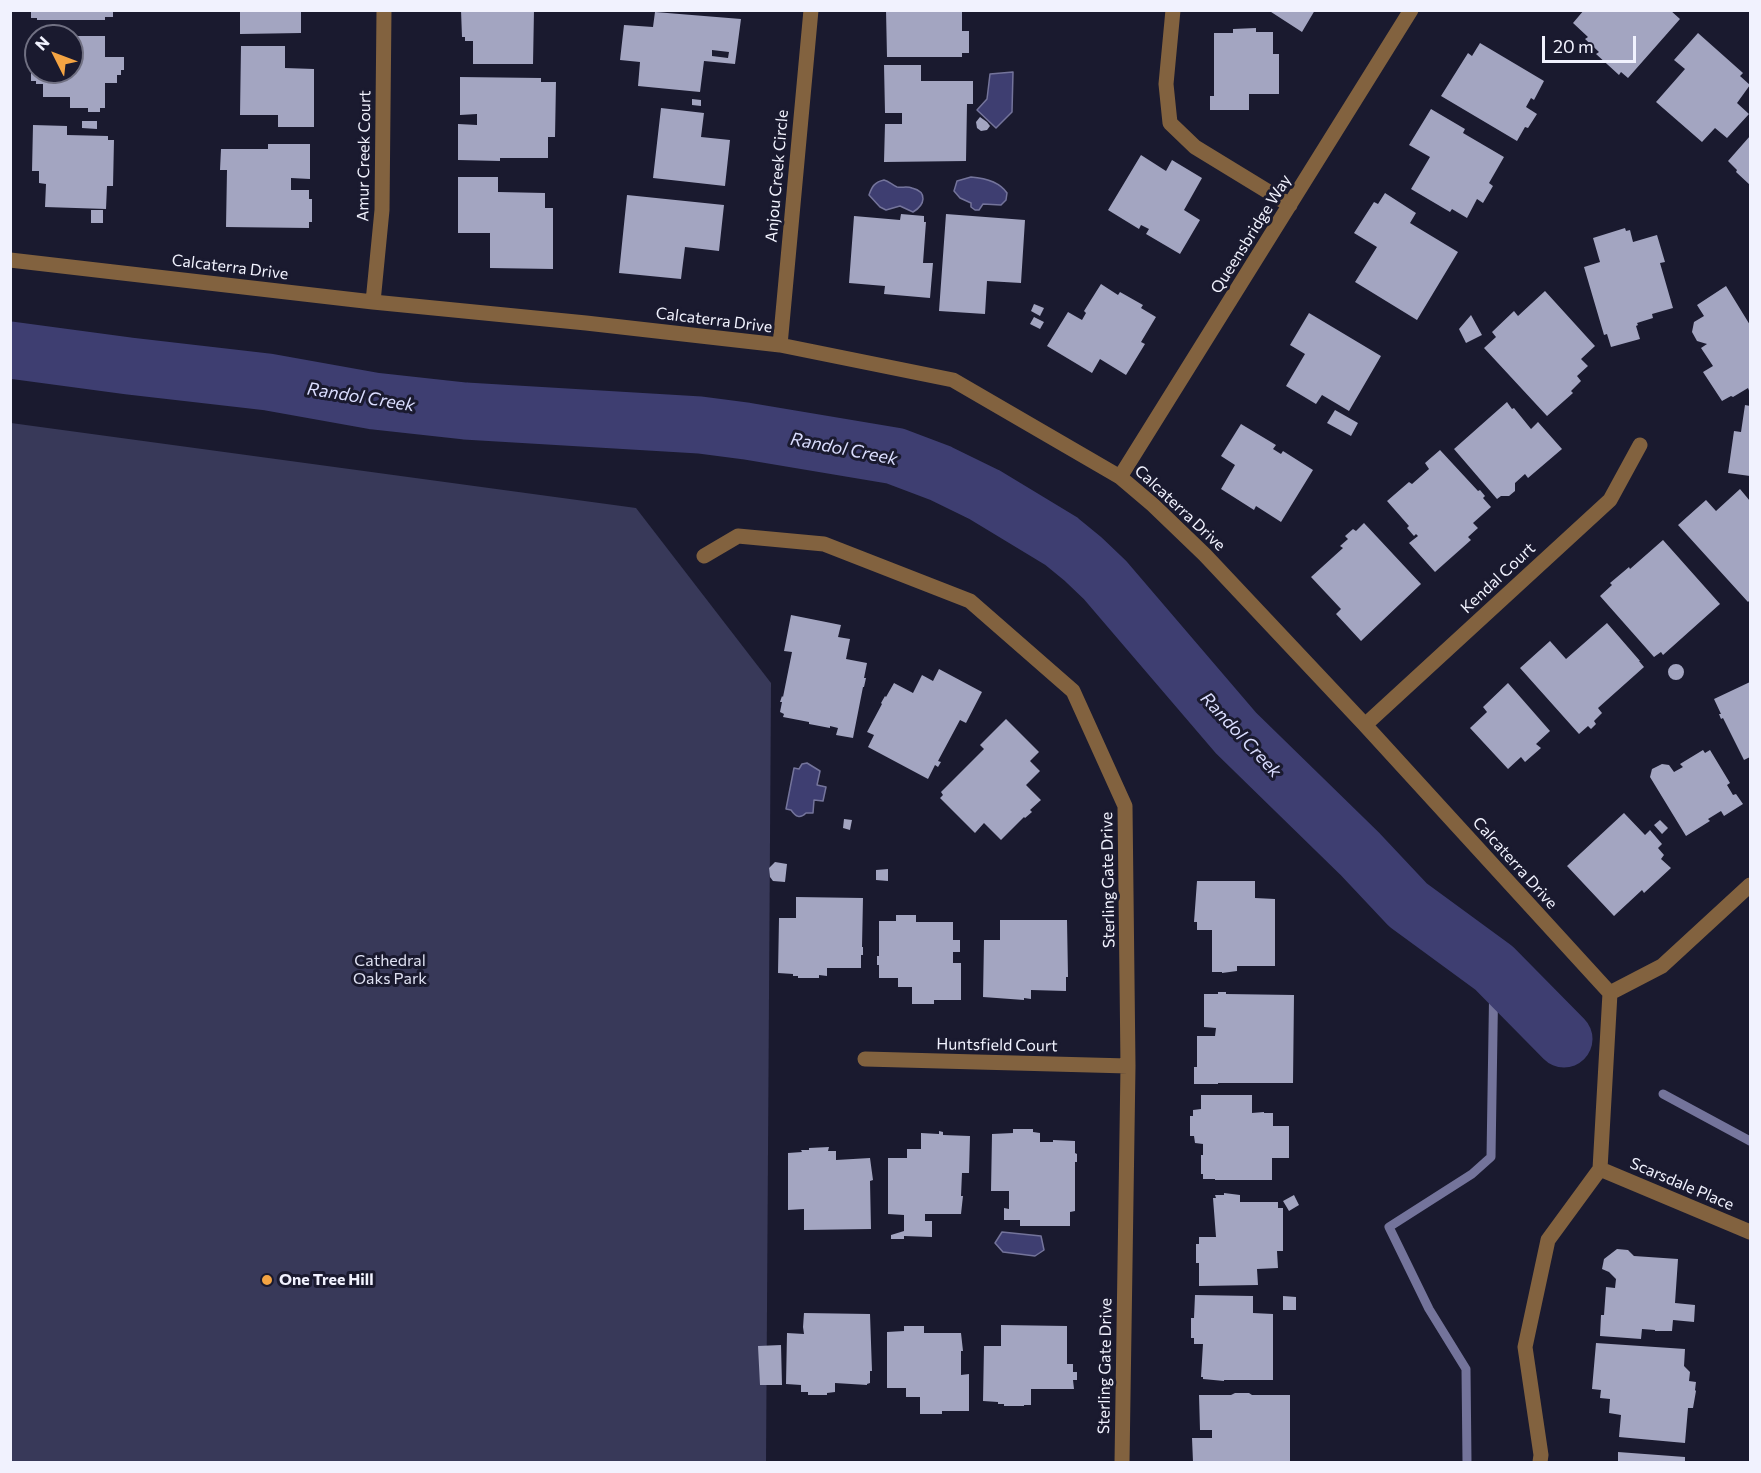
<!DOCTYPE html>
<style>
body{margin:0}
#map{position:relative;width:1761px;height:1473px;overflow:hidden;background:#1a1a2f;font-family:Commissioner,sans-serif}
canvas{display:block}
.frame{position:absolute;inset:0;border:12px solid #f1f2fe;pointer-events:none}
.north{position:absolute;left:24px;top:24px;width:60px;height:60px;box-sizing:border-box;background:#1a1a2f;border:2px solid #707082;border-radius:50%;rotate:312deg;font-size:16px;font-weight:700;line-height:24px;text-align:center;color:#f1f2fe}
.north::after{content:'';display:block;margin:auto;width:21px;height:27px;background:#f4a443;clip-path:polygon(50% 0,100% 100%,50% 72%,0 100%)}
.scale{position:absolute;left:1542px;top:36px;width:94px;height:27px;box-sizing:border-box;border:3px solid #f1f2fe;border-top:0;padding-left:8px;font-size:18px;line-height:21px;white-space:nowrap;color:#f1f2fe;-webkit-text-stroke:4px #1a1a2f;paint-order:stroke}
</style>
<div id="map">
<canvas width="1761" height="1473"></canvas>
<div class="frame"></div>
<div class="north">N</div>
<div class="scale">20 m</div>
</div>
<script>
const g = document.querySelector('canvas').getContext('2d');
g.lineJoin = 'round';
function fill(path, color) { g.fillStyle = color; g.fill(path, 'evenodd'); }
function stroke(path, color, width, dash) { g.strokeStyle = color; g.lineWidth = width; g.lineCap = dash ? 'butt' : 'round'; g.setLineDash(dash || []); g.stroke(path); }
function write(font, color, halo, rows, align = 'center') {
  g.font = font + ' Commissioner,sans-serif'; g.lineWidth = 6; g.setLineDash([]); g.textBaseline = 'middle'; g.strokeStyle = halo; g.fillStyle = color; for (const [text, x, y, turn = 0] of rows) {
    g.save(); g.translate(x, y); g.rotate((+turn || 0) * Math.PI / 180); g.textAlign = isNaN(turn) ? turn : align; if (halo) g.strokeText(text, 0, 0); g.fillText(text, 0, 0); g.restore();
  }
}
const green = new Path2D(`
 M11 423 636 508 771 683 766 1462H11Z`);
const water = new Path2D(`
 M1013 72 1012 112 996 128 977 110 987 99 990 74Z
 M971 177C984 178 999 181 1007 193L1006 200 1001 205 983 204 979 210H975L971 207V203L960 198 954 191 957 181Z
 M884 180C889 181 892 185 897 187 902 188 907 186 912 188 928 192 925 205 913 212L900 206 886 210 880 207 869 195C872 186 875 182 884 180Z
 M807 763 820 771 817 785 826 787 823 801 814 800 813 813H806C800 819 796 817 791 810L786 809 794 768 799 769 802 764Z
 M1002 1232 1041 1236 1044 1250 1035 1256 1003 1252 995 1243Z`);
const stream = new Path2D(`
 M1663 1094 1750 1141
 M1467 1462 1466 1369 1429 1309 1389 1227 1472 1174 1491 1157 1494 968`);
const river = new Path2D(`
 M10 350 129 366 268 382 374 401 465 411 700 425 746 431 895 456 940 473 985 495 1061 541 1083 559 1105 580 1236 733 1360 854 1408 905 1494 968 1564 1039`);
const building = new Path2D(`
 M31 10H113V17H105V20H37V18H31Z
 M240 10H301V33L240 34Z
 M461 10H534L533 64H473V41H465V37H462Z
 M886 10H962V31H969V53H962V57H887Z
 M1268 10H1315L1302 32Z
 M1584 10H1670L1680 19 1628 78 1621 72 1619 75 1596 54 1599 52 1585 39 1588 37 1573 23Z
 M655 12 741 19 735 64 704 61 700 92 638 86 640 62 620 60 624 25 653 27ZM712 50 729 52 728 58 712 56Z
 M1256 28V32H1273V54H1279V94H1249V110H1210V96H1214V33H1233V29Z
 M1698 33 1743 73 1740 76 1750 85 1737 103 1749 114 1727 138 1715 128 1702 142 1656 102 1685 69 1674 60Z
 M72 36H105V57H124V70H121V75H117V83H105V108H100V112H88V108H70V97H43V84H36V81H31V39H36V72H72Z
 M1480 43 1544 81 1534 100 1531 98 1526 107 1537 114 1528 128 1525 127 1517 141 1441 96 1468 53 1472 56Z
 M241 46H285V68L314 69V127H278V115H240Z
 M884 65H921V81H973V104H967L966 161 884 162 885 124H902V113H885Z
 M460 77 541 78V82H556L555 137H548V158H500V161L458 160V124L477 125V114L460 115Z
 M692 99 701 100V106L692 105Z
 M661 108 704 113 701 137 730 140 725 186 653 178Z
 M1431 109 1465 129 1463 133 1504 157 1489 183 1493 186 1483 203 1477 199 1467 218 1452 209 1450 212 1411 189 1430 157 1409 145Z
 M980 117 987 122 990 126 987 130 981 131 977 128 976 122Z
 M82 121H97V129L82 128Z
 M33 125 67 126V135L108 136V140H114L113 186H107L106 209 45 207 46 184 39 183V171H32Z
 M1750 136V185L1736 172 1737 170 1728 161Z
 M268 144H310V179L291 178V190H309V199H312V222H309V228L226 227 227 170H220L221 149H268Z
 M1141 155 1166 171 1172 160 1202 178 1184 210 1200 220 1180 254 1146 234 1149 229 1141 225 1139 229 1108 210Z
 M458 177H498V192L545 193V208H553V269L490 268V233H458Z
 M1385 193 1416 213 1410 223 1458 252 1417 320 1355 282 1377 247 1354 233 1374 202 1378 204Z
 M627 195 724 205 719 251 685 247 681 279 619 273Z
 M91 210H103V223H91Z
 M901 214 924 216V222H926L923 263H933L930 298 884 294 885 286 849 283 854 216 900 220Z
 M946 214 1025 220 1021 283 987 281 985 314 939 311Z
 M1625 228 1626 231 1630 230 1633 242 1657 235 1665 262 1660 263 1673 308 1652 314 1653 318 1637 323 1638 325 1636 326 1640 339 1611 347 1607 334 1604 335 1584 267 1600 262 1593 238Z
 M1101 284 1118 295 1120 292 1143 305 1141 308 1156 317 1141 342 1145 344 1126 375 1100 359 1092 373 1047 346 1068 312 1082 320 1086 313 1084 311Z
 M1726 286 1750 325V393L1748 388 1733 397 1731 396 1722 401 1703 372 1713 366 1701 348 1707 344 1697 341 1692 332 1694 322 1704 316 1697 305Z
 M1545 291 1595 346 1581 359 1588 366 1577 376 1581 381 1571 391 1573 393 1547 416 1484 348 1496 337 1492 332 1514 311 1518 316Z
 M1034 304 1044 308 1040 316 1031 311Z
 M1309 313 1381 356 1349 411 1322 395 1316 404 1286 386 1305 354 1290 345Z
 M1471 315 1482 335 1466 343 1459 329Z
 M1034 317 1044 322 1040 329 1030 324Z
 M1507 402 1512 409 1514 408 1531 429 1538 422 1562 449 1528 478 1525 474 1515 483V491L1509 496H1501L1497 499 1454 449Z
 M1745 405 1750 406V476L1728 473 1734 431 1741 432Z
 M1335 410 1358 423 1351 436 1327 423Z
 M1241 424 1276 445 1273 449 1281 454 1283 451 1313 470 1281 522 1256 506 1254 510 1221 489 1235 465 1221 456Z
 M1440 450 1478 491 1480 490 1485 496 1483 498 1491 507 1473 523 1478 528 1468 537 1471 540 1435 572 1409 543 1418 536 1416 534 1414 536 1407 528 1409 526 1387 501 1409 482 1412 484 1429 469 1425 463Z
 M1740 489 1750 501V600L1748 602 1678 525 1706 500 1716 511Z
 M1364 523 1421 584 1361 641 1336 614 1341 609 1311 577 1343 548 1340 546 1348 539 1345 536 1353 529 1356 531Z
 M1663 540 1720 604 1663 655 1661 652 1654 657 1600 596 1612 585 1610 583 1629 567 1630 569Z
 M791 615 841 625 838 637 850 639 846 659 867 663 864 678H866L864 687H863L853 738 836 735 838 728 830 726V728L809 724V722L783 717 784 714 780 712 782 702H780L782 696 783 697 792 652 784 651Z
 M1607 623 1640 661H1639L1644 667 1598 708 1602 713 1594 721 1596 724 1591 729 1588 726 1579 734 1520 668 1550 641 1566 659Z
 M1668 672a8 8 0 1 1 16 0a8 8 0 1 1-16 0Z
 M939 669 982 692 966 723 960 720 938 761 941 762 938 767 935 765 928 779 868 747 874 735 867 732 882 704 881 703 885 696 886 697 894 683 913 693 922 675 933 681Z
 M1750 682V757L1744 760 1723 718 1721 719 1719 714H1721L1714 699Z
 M1508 683 1550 731 1536 744 1541 748 1525 762 1521 757 1508 769 1470 728 1487 712 1483 707Z
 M1006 719 1039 752 1030 761 1040 771 1026 785 1041 800 1030 810 1032 812 1025 818 1024 817 1001 840 984 823 975 833 940 798 943 795 941 792 984 749 980 745Z
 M1703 750 1705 753 1710 750 1730 783 1727 785 1733 795 1736 794 1743 804 1724 816 1721 811 1708 819 1710 821 1686 836 1650 777 1652 769 1662 764 1669 765 1674 772 1683 767 1680 764Z
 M1624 813 1645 835 1650 830 1662 844 1658 848 1664 855 1661 859 1671 868 1644 893 1642 890 1614 916 1567 866Z
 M844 819 852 820 850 830 843 828Z
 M1660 820 1668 828 1662 834 1654 825Z
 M775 862 787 864 785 882 773 881 770 877 769 868Z
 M888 869V881L876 880V870Z
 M1197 881H1255V898L1275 899V966H1237V971L1222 973V972H1212V930H1197V922H1194Z
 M796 897 863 898 862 947H863V955H861V968H827V976L819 975V978H798V976H793V974L778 973 779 918H796Z
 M896 915H916V922H953V940H960V952H953V963H961V1000H934V1004H912V987H898V978H879V965H877V956H879V921H896Z
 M1000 920H1067L1068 977H1066V991L1031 990V999L1024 998V1000L983 997 984 940H1000Z
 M1218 992H1226V994L1294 995 1293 1083H1218V1084H1194V1067H1197V1036H1215L1216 1028 1204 1027V994H1218Z
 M1201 1095H1252V1113L1264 1112V1113H1273V1126H1289V1158H1272V1180H1215V1179H1203V1174H1201V1155H1203V1144L1195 1143 1194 1136H1190V1116H1193V1110L1201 1109Z
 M1013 1129H1033V1132L1040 1133V1142H1053V1140L1075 1141V1153L1077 1154V1162H1075V1211L1070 1212V1226H1020V1220H1004V1208L1009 1209V1191H991L992 1134 1013 1133Z
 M939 1131 943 1132V1135L970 1136 969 1173H962L961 1196H963L961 1214H925V1221H932V1237L904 1236V1239H891V1235L904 1231V1215L888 1214V1158H907V1149H921V1133L939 1134Z
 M829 1147 828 1151H836V1160L870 1158 873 1180 870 1181 871 1229 804 1230V1209L788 1210V1153L802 1152 801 1150H809V1148Z
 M1224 1193 1240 1195V1202H1278V1208H1283V1251H1277L1278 1268 1257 1269 1258 1285 1199 1286V1263H1196V1244H1199V1237H1216L1213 1198H1216L1215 1195H1224Z
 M1294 1195 1299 1205 1289 1211 1283 1201Z
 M1617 1249 1628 1250 1634 1256 1678 1259 1675 1303 1695 1305 1694 1322 1673 1320 1672 1331H1655V1330L1642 1329 1641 1339 1600 1336 1601 1315H1604L1606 1287 1615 1288 1616 1279 1609 1272 1602 1269 1604 1259Z
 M1195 1295 1253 1296V1313L1273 1314V1380H1224V1381L1203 1379V1377H1201L1203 1344H1194V1338H1191V1318H1194Z
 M1283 1296 1296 1297V1310H1283Z
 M804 1313 870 1314 872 1371H870V1383L867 1384V1385L835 1383V1392L827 1393V1395H808V1392H801V1385L786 1384 787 1333 804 1334 803 1327Z
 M1001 1325 1067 1326V1364H1073V1372H1077V1380H1073L1074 1389H1031V1405H1024V1406H1004V1404H998V1402L983 1401 984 1346H1001Z
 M904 1326H924V1333H961L963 1351H961V1375L969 1374V1411H942V1414H920V1397H906V1388H887V1332L904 1331Z
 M1596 1343 1685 1349 1684 1366 1690 1372 1689 1381 1696 1382 1695 1390 1696 1391 1693 1408H1688L1685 1443 1619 1437 1621 1415 1609 1413 1610 1399 1600 1398 1601 1390 1592 1389Z
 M781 1345 782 1385H760L758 1346Z
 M1235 1393H1249L1252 1395H1290V1462H1193L1192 1438H1212V1430H1200L1199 1395H1231Z
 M1618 1452 1685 1457V1462H1618Z`);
const minor = new Path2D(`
 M1173 10 1166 84 1170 123 1195 147 1290 205
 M10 260 373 302 586 323 780 345 953 380 1120 477 1153 505 1205 555 1365 725 1610 993 1600 1169 1548 1240 1525 1347 1541 1455 1540 1462
 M373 302 382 210 384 10
 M780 345 811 10
 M1120 477 1411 10
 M704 556 738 536 824 544 970 601 1073 691 1125 806 1128 1066 1122 1462
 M1365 725 1610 500 1640 445
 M1610 993 1662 966 1750 885
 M865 1059 1128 1066
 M1600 1169 1750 1232`);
const markers = [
 [267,1280,6,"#f4a443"]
];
const streetNames = [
 ["Amur Creek Court",364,156,-89],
 ["Anjou Creek Circle",777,176,-85],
 ["Queensbridge Way",1251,234,-58],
 ["Calcaterra Drive",230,267,7],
 ["Calcaterra Drive",714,320,7],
 ["Calcaterra Drive",1180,508,43],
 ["Kendal Court",1498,578,-43],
 ["Calcaterra Drive",1515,863,48],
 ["Sterling Gate Drive",1108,880,-91],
 ["Huntsfield Court",997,1045,1],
 ["Scarsdale Place",1682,1184,23],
 ["Sterling Gate Drive",1105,1366,-89]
];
const parkNames = [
 ["Cathedral",390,961],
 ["Oaks Park",390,979]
];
const poiNames = [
 ["One Tree Hill",279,1280]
];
const waterNames = [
 ["Randol Creek",361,397,9],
 ["Randol Creek",844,449,11],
 ["Randol Creek",1241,735,47]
];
fill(green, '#383959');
fill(water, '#3e3e71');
stroke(water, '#74749b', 1.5);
stroke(stream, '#74749b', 9);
stroke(river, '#3e3e71', 57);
fill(building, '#a3a5c1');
stroke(minor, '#82623f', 15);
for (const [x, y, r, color] of markers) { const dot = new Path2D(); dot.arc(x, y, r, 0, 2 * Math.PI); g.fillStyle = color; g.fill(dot); stroke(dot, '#1a1a2f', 2); }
write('16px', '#f1f2fe', '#1a1a2f', streetNames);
write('16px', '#dfe1f2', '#1a1a2f', parkNames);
write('bold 16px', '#f1f2fe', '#1a1a2f', poiNames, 'left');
write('italic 18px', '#daddfe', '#1a1a2f', waterNames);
</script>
